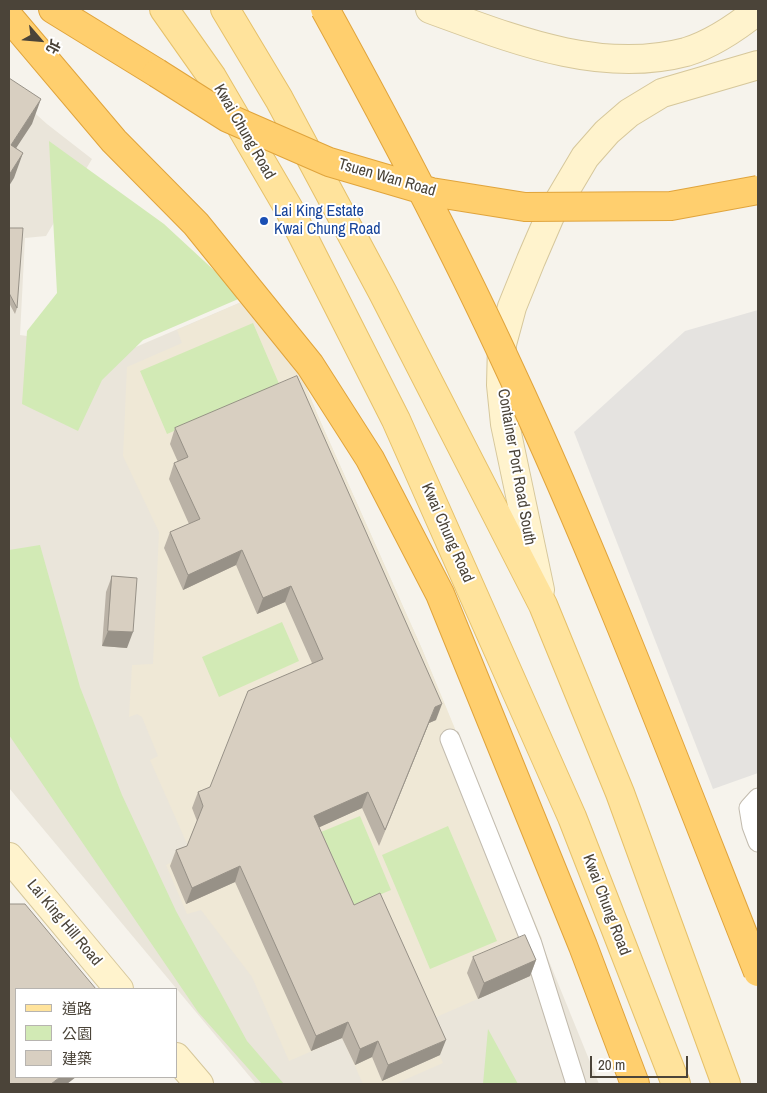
<!DOCTYPE html>
<meta charset="utf-8">
<style>
body{margin:0}
#map{position:relative;width:767px;height:1093px;overflow:hidden;background:#f6f3ec;font-family:"Archivo Narrow","Noto Sans TC",sans-serif}
canvas{display:block}
.frame{position:absolute;inset:0;border:10px solid #4b4439;pointer-events:none}
.legend{position:absolute;left:15px;top:988px;width:162px;height:90px;box-sizing:border-box;background:#fff;border:1px solid #b7b4b0;margin:0;padding:6px 9px;list-style:none;font-size:15px;color:#4b4439}
.legend li{display:flex;align-items:center;gap:10px;height:25px}
.legend b{width:25px;border:1px solid #b7b4b0}
.north{position:absolute;left:15px;top:15px;width:50px;height:50px;-webkit-text-stroke:4px #fff;paint-order:stroke;rotate:117deg;font-size:14px;font-weight:700;line-height:20px;text-align:center;color:#4b4439}
.north::after{content:'';display:block;margin:auto;width:18px;height:22px;background:#4b4439;clip-path:polygon(50% 0,100% 100%,50% 72%,0 100%)}
.scale{position:absolute;left:590px;top:1056px;width:98px;height:22px;box-sizing:border-box;border:2px solid #4b4439;border-top:0;padding-left:6px;font-size:15px;line-height:18px;white-space:nowrap;color:#4b4439;-webkit-text-stroke:4px #fff;paint-order:stroke}
</style>
<div id="map">
<canvas width="767" height="1093"></canvas>
<div class="frame"></div>
<ul class="legend">
<li><b style="height:6px;background:#ffe39c"></b>道路</li>
<li><b style="height:14px;background:#d2eab5"></b>公園</li>
<li><b style="height:14px;background:#d8cfc1"></b>建築</li>
</ul>
<div class="north">北</div>
<div class="scale">20 m</div>
</div>
<script>
const g = document.querySelector('canvas').getContext('2d');
g.lineJoin = 'round';
function fill(path, color) { g.fillStyle = color; g.fill(path, 'evenodd'); }
function stroke(path, color, width, dash) { g.strokeStyle = color; g.lineWidth = width; g.lineCap = dash ? 'butt' : 'round'; g.setLineDash(dash || []); g.stroke(path); }
function write(font, color, halo, rows, align = 'center') {
  g.font = font + ' "Archivo Narrow",sans-serif'; g.lineWidth = 4; g.setLineDash([]); g.textBaseline = 'middle'; g.strokeStyle = halo; g.fillStyle = color; for (const [text, x, y, turn = 0] of rows) {
    g.save(); g.translate(x, y); g.rotate((+turn || 0) * Math.PI / 180); g.textAlign = isNaN(turn) ? turn : align; if (halo) g.strokeText(text, 0, 0); g.fillText(text, 0, 0); g.restore();
  }
}
const residential = new Path2D(`
 M9 90 47 124 92 159 46 236 25 238 20 335 47 339 110 358 267 291 318 416 422 649 599 1084H256L9 788Z`);
const education = new Path2D(`
 M267 291 318 416 422 649 542 939 520 953 530 976 425 1022 443 1063 395 1084H363L342 1038 289 1061 252 977 201 910 187 914 166 865 191 853 150 760 158 756 142 717 137 714 129 717 132 665 153 664 159 532 123 456 127 367 182 343 177 330Z`);
const green = new Path2D(`
 M49 141 164 224 243 297 143 340 102 380 78 431 22 404 27 331 57 293Z
 M253 323 280 386 167 434 140 371Z
 M40 545 80 687 122 795 176 911 247 1041 284 1084H262L198 1012 9 735V550Z
 M282 622 299 661 219 697 202 657Z
 M360 816 391 890 353 906 321 832Z
 M448 826 497 941 430 969 382 855Z
 M488 1029 518 1084H483Z`);
const parking = new Path2D(`
 M758 310V773L713 789 574 432 685 331Z`);
const service = new Path2D(`
 M450 739 532 944 576 1084
 M758 798 749 808 752 826 758 842`);
const secondary = new Path2D(`
 M430 9C510 38 599 75 686 52 712 44 737 27 758 10
 M540 590 505 424 501 385 502 344 512 307 531 260 550 216 585 157 607 132 629 113 662 93 758 65
 M9 857 119 989
 M176 1057 199 1084`);
const primary = new Path2D(`
 M164 9 212 77 289 209 396 420 572 817 676 1084
 M225 9 279 99 383 293 543 605 620 793 726 1084`);
const motorway = new Path2D(`
 M53 9 157 73
 M9 17 114 141 196 224 310 365 370 459 440 594 583 946 635 1084`);
const motorwayBridge = new Path2D(`
 M325 9C390 127 453 246 509 368 601 565 678 770 758 972
 M157 73 228 118 329 162 431 192 525 207 671 206 758 190`);
const wall = new Path2D(`
 M9 228 17 308 15 314 9 303Z
 M175 428 436 720 429 723 379 846 362 808 319 827 354 905 440 1055 382 1081 372 1057 355 1065 342 1038 311 1051 235 882 186 904 170 866 176 850 187 846 197 821 192 808 198 792 210 787 312 663 285 602 257 614 236 565 183 590 164 548 170 532 189 524 169 479 174 463 178 462 170 444Z
 M112 576 127 648 102 646 106 592Z
 M473 957 536 960 530 976 478 999 467 973Z`);
const shadedWall = new Path2D(`
 M41 99 32 124 9 159 11 145Z
 M23 153 14 178 9 186V175Z
 M242 550 236 565 183 590 188 575Z
 M291 586 285 602 257 614 263 598Z
 M108 631 133 632 127 648 102 646Z
 M442 704 436 720 429 723 379 846 435 707Z
 M368 792 362 808 309 832 314 816Z
 M240 866 235 882 186 904 192 888Z
 M536 960 530 976 478 999 484 983Z
 M348 1022 342 1038 311 1051 316 1036Z
 M446 1040 440 1055 382 1081 388 1065Z
 M378 1041 372 1057 355 1065 360 1049Z
 M60 1077H76L67 1084H51Z`);
const building = new Path2D(`
 M9 78 41 99 11 145 23 153 9 175Z
 M9 228H23L17 308 9 293Z
 M297 376 442 704 435 707 385 830 368 792 314 816 354 905 380 893 446 1040 388 1065 378 1041 360 1049 348 1022 316 1036 240 866 192 888 176 850 187 846 203 806 198 792 210 787 248 691 323 659 291 586 263 598 242 550 188 575 170 532 200 519 174 463 188 457 175 428Z
 M112 576 137 578 133 632 108 631Z
 M9 904H25L96 989H16V1077H60L51 1084H9Z
 M525 935 536 960 484 983 473 957Z`);
const markers = [
 [264,221,5,"#1a4fb4"]
];
const streetNames = [
 ["Kwai Chung Road",244,132,60],
 ["Tsuen Wan Road",387,178,16],
 ["Container Port Road South",516,467,80],
 ["Kwai Chung Road",447,533,66],
 ["Kwai Chung Road",606,905,69],
 ["Lai King Hill Road",64,923,50]
];
const transitNames = [
 ["Lai King Estate",274,212],
 ["Kwai Chung Road",274,230]
];
fill(residential, '#eae5da');
fill(education, '#efe8d6');
fill(green, '#d2eab5');
fill(parking, '#e5e3e0');
stroke(service, '#c2bbae', 21);
stroke(secondary, '#d6c79b', 30);
stroke(primary, '#e6c16a', 30);
stroke(motorway, '#e0a43c', 30);
stroke(service, '#fff', 19);
stroke(secondary, '#fff3cd', 28);
stroke(primary, '#ffe39c', 28);
stroke(motorway, '#ffcf6e', 28);
stroke(motorwayBridge, '#e0a43c', 30, []);
stroke(motorwayBridge, '#ffcf6e', 28);
fill(wall, '#bab2a6');
fill(shadedWall, '#979187');
fill(building, '#d8cfc1');
stroke(building, '#979187', 1);
for (const [x, y, r, color] of markers) { const dot = new Path2D(); dot.arc(x, y, r, 0, 2 * Math.PI); g.fillStyle = color; g.fill(dot); stroke(dot, '#fff', 2); }
write('16px', '#4b4439', '#fff', streetNames);
write('16px', '#164399', '#fff', transitNames, 'left');
</script>
